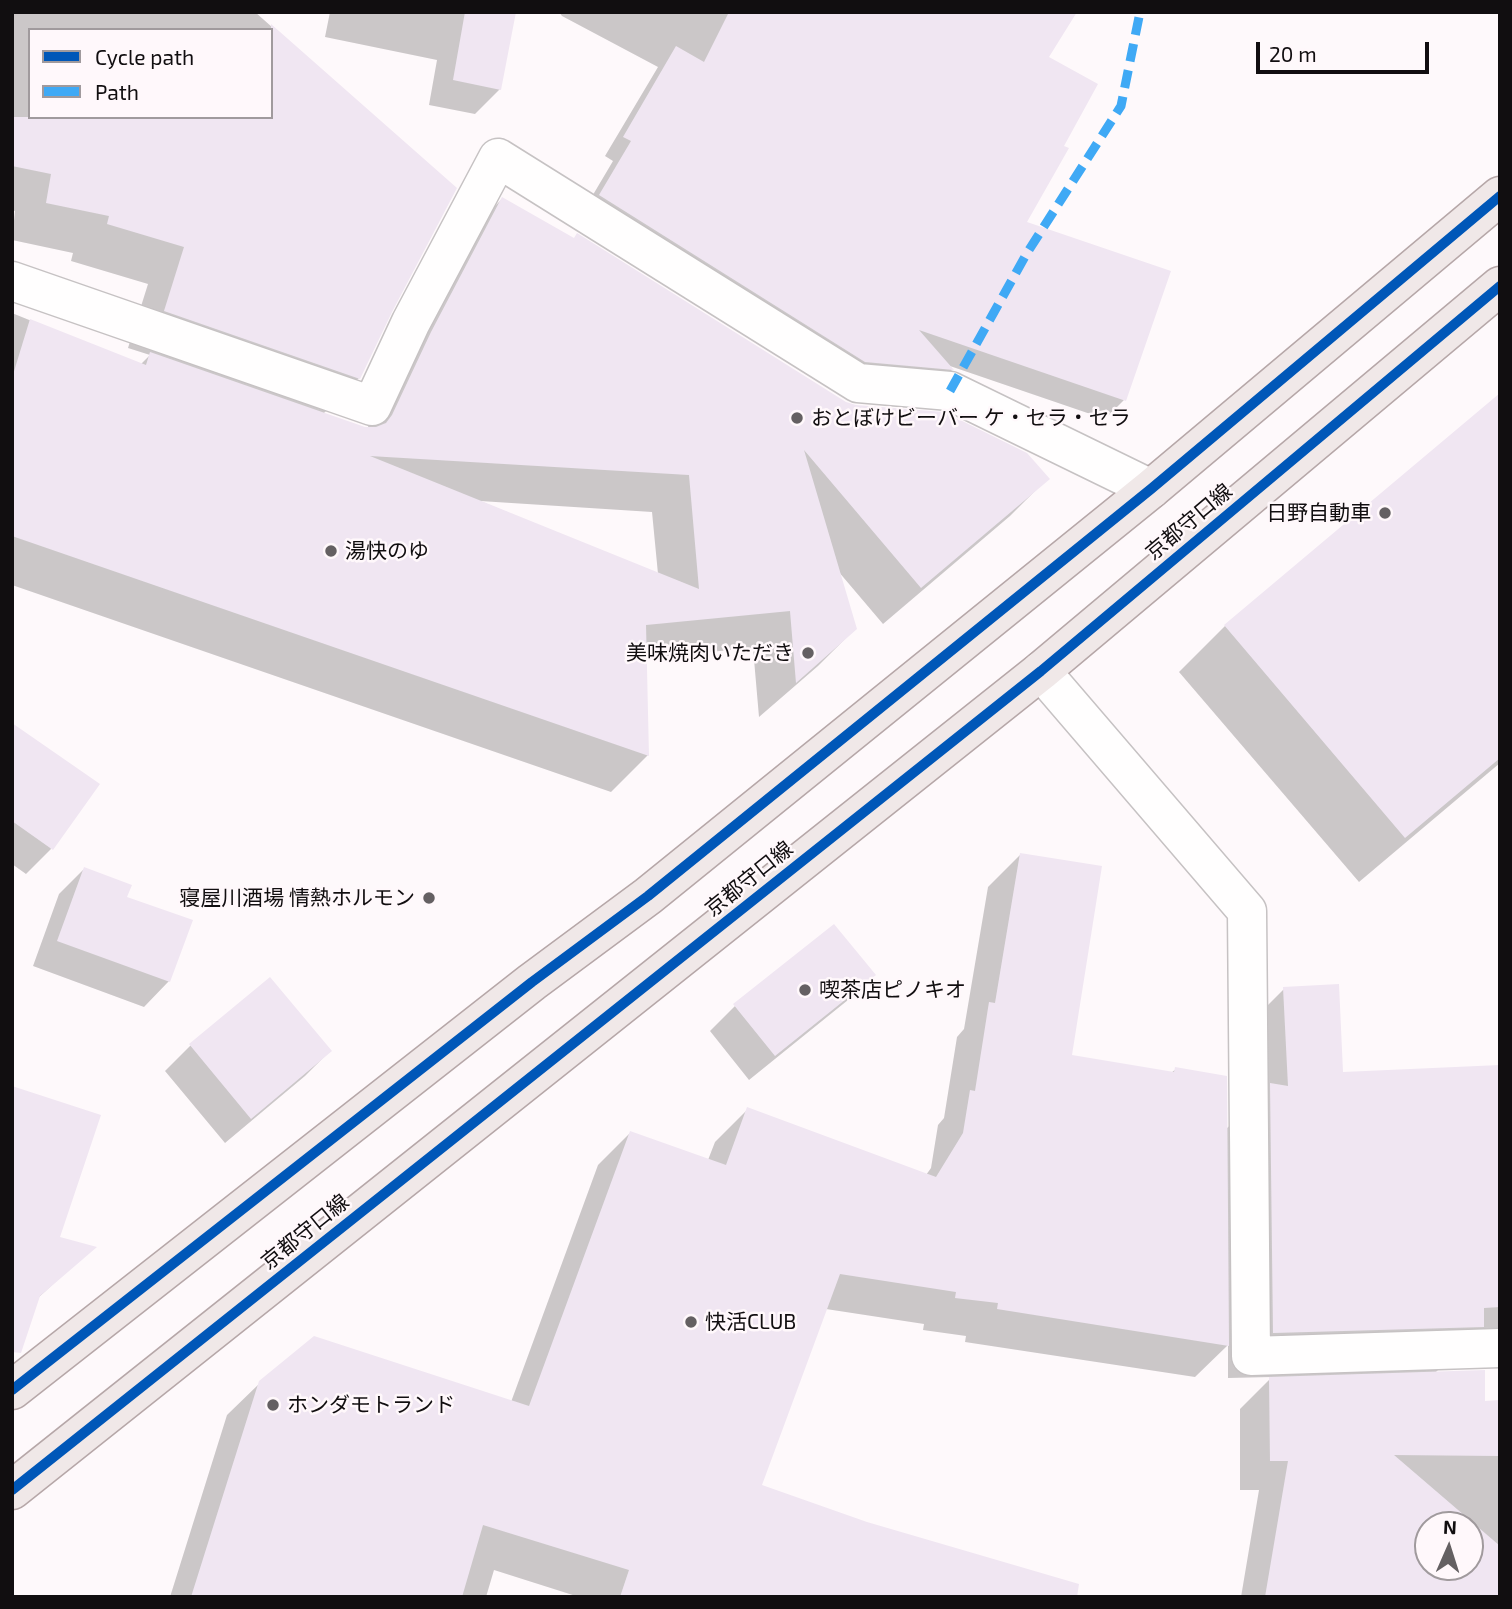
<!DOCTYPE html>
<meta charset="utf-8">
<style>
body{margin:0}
#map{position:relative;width:1512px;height:1609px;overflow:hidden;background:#fef9fb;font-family:"Exo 2",sans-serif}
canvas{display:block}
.frame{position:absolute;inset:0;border:14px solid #110e10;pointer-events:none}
.legend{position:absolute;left:28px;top:28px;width:245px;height:91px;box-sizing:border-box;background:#fff8fb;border:2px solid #a09a9d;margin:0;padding:9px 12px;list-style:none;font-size:21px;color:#110e10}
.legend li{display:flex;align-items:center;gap:14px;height:35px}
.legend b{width:35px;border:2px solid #a09a9d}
.north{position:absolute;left:1414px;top:1511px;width:70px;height:70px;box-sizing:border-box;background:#fff8fb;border:2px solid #a09a9d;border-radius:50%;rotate:3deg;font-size:19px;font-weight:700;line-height:28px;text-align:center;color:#110e10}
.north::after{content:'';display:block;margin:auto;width:24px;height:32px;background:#646062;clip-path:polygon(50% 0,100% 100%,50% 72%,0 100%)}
.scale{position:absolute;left:1256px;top:42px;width:173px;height:32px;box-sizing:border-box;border:4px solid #110e10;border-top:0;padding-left:9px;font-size:21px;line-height:24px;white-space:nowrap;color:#110e10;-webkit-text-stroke:5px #fff8fb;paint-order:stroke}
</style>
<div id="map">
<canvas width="1512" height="1609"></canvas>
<div class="frame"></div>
<ul class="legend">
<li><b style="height:9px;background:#0057b8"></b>Cycle path</li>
<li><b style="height:9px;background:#3fa9f5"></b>Path</li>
</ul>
<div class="north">N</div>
<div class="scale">20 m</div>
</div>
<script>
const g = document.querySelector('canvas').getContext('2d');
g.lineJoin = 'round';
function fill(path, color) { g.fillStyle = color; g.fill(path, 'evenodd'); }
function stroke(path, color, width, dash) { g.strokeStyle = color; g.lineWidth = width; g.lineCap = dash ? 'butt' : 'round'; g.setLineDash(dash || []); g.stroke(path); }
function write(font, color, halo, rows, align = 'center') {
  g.font = font + ' "Exo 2","Noto Sans JP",sans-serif'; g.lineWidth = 5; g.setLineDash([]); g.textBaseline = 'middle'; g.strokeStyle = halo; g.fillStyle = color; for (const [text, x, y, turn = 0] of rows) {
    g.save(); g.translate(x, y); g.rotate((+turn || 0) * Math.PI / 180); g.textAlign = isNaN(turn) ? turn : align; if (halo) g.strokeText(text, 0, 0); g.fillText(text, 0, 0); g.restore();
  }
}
const shadow = new Path2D(`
 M12 12H255L455 189 390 311 359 378 323 414 367 429 394 371 465 236 502 199 846 403 1047 479 1010 516 883 624 838 571 855 629 818 666 759 717 753 648 645 658 648 755 611 792 12 585V313L140 365 150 355 128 348 148 284 71 261 73 253 12 240 15 211 12 210ZM30 30H271V117H30ZM480 501 652 512 658 574Z
 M330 12H514L500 89 475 114 429 105 437 60 325 37Z
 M559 12H1075L1046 57 1061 146 1025 223 1124 400 1105 419 947 365 952 370 933 388 846 380 581 215 613 161 605 156 658 67 562 16Z
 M1500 394V763L1359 882 1179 672 1225 626Z
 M12 725 51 849 26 874 12 864Z
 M1021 854 1070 1056 1171 1073 1176 1069 1225 1130 1242 1114 1239 1034 1284 989 1342 1074 1500 1067V1350L1456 1352 1434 1374 1484 1402H1500V1597H1241L1259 1490H1240V1409L1272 1377 1228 1378V1345L1195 1377 965 1342 966 1336 923 1330 924 1324 826 1309 760 1486 1022 1597H579L494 1570 486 1597H170L227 1415 261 1382 511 1402 598 1165 630 1133 708 1160 715 1142 748 1109 926 1175 931 1168 938 1125 944 1118 957 1037 964 1029 988 887ZM1428 1525H1470V1567H1428Z
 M84 869 125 898 169 981 144 1007 33 966 59 894Z
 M873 975 848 1000 749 1080 710 1031 735 1006Z
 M270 980 330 1051 305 1076 225 1143 165 1071 190 1046Z
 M12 1248 76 1263 12 1322Z`);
const building = new Path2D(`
 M465 12H516L501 90 453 80Z
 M729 12H1077L1049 57 1098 84 1064 146 1069 148 1027 222 1171 271 1126 401 919 330 954 370 865 362 599 195 631 141 623 137 676 46 704 62Z
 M271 24 457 188 392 312 360 379 164 311 184 247 107 224 109 216 46 203 51 174 12 166V117H271Z
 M502 197 574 238 577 233 846 402 856 405 944 412 1027 453 1050 479 921 588 804 450 857 629 796 683 790 611 646 625 649 756 12 536V378L30 319 146 365 150 352 365 427H376L386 423 392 415 431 332ZM370 456 689 475 699 589Z
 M1500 393V758L1405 838 1224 625Z
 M12 723 100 784 53 850 12 821Z
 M1020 853 1102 866 1072 1055 1174 1072 1175 1067 1227 1076 1229 1346 997 1309 998 1303 955 1298 956 1292 840 1274 762 1485 867 1522 1079 1584 1077 1597H620L629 1570 483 1525 462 1597H191L259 1381 314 1336 529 1406 630 1131 726 1165 747 1107 936 1177 963 1133 970 1090 975 1091 989 1002 995 1003Z
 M84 867 132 885 127 897 193 920 170 982 57 941Z
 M834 924 876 975 775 1056 733 1004Z
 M270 977 332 1051 251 1119 189 1044Z
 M1339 984 1343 1072 1500 1065V1307L1484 1308V1327L1273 1333 1270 1083 1288 1086 1283 987Z
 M12 1086 101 1115 60 1237 97 1247 40 1296 21 1353 12 1352Z
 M1485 1370V1401L1500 1400V1456L1394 1455 1500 1546V1597H1265L1288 1461H1270L1269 1377ZM1428 1525H1470V1567H1428Z`);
const street = new Path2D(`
 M12 281 372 406 411 322 498 158 858 383 950 391 1151 489
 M1041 671 1247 911 1251 1356 1500 1348`);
const primary = new Path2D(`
 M12 1390 532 982 648 896 1151 489 1500 196
 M12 1490 1041 671 1500 286`);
const quiet = new Path2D(`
 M950 391 1027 253 1121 106 1140 12`);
const cycleway = new Path2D(`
 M12 1390 532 982 648 896 1151 489 1500 196
 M12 1490 1041 671 1500 286`);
const markers = [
 [797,418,7,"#646062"],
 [1385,513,7,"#646062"],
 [331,551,7,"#646062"],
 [808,653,7,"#646062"],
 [429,898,7,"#646062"],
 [805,990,7,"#646062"],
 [691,1322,7,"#646062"],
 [273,1405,7,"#646062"]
];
const poiNames = [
 ["おとぼけビーバー ケ・セラ・セラ",811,418],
 ["日野自動車",1371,513,"right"],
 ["湯快のゆ",345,551],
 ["美味焼肉いただき",794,653,"right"],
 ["寝屋川酒場 情熱ホルモン",415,898,"right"],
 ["喫茶店ピノキオ",819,990],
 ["快活CLUB",705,1322],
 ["ホンダモトランド",287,1405]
];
const streetNames = [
 ["京都守口線",1189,522,-40],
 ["京都守口線",749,879,-39],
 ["京都守口線",305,1232,-39]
];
fill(shadow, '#0003');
fill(building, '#f0e6f2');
stroke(street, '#c6c2c3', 41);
stroke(primary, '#b6a7a8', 41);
stroke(street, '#fffefe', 38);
stroke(primary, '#f0e8e8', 38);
stroke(quiet, '#3fa9f5', 9, [18, 9]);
stroke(cycleway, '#0057b8', 10);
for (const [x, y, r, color] of markers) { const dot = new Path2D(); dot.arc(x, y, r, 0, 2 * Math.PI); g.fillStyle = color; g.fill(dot); stroke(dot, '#fff8fb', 2.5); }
write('21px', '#110e10', '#fff8fb', poiNames, 'left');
write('21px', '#110e10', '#fff8fb', streetNames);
</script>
